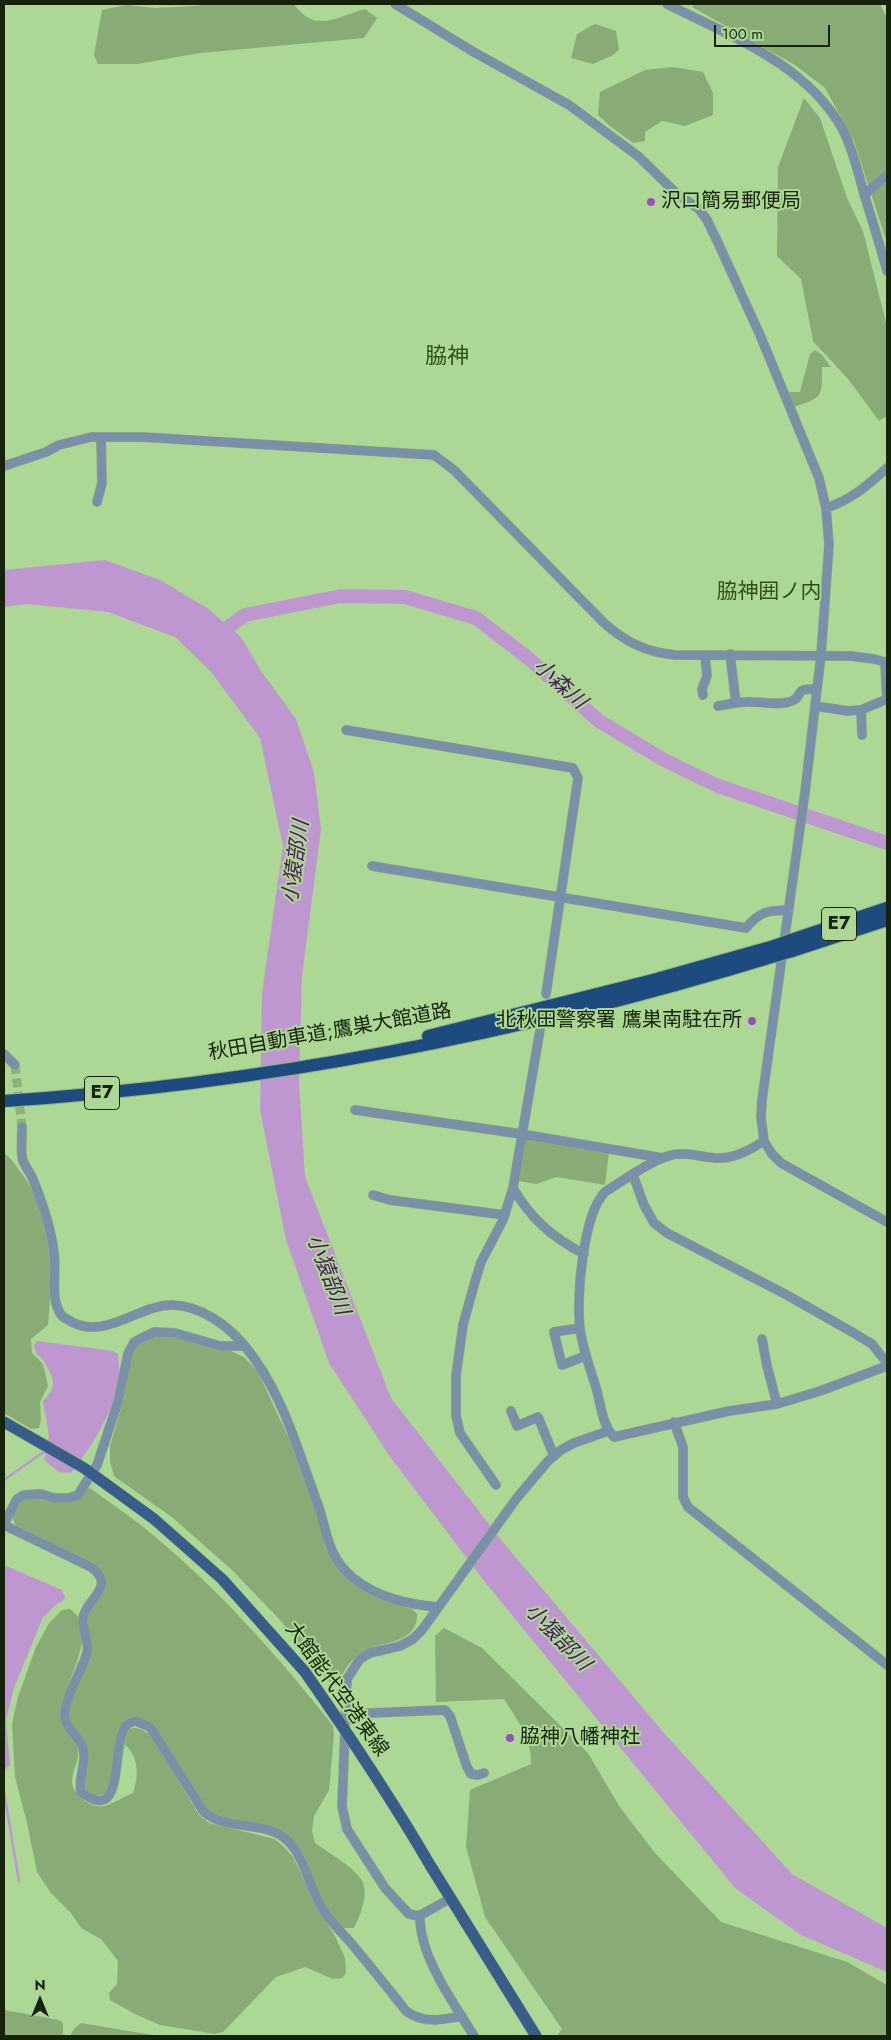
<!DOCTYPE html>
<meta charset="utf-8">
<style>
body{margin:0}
#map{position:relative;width:891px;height:2040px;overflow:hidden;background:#add794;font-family:Jost,sans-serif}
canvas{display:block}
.frame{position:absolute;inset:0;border:5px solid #142309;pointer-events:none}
.north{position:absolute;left:15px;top:1975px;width:50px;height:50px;-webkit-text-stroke:4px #add794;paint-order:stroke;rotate:0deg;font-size:14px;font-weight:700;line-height:20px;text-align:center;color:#142309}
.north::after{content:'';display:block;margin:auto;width:18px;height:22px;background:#142309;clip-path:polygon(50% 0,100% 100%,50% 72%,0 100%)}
.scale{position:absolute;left:714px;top:25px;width:116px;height:22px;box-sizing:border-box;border:2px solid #142309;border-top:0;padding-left:6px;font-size:15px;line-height:18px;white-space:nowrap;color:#142309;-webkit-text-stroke:4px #add794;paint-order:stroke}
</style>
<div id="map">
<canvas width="891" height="2040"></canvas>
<div class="frame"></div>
<div class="north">N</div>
<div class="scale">100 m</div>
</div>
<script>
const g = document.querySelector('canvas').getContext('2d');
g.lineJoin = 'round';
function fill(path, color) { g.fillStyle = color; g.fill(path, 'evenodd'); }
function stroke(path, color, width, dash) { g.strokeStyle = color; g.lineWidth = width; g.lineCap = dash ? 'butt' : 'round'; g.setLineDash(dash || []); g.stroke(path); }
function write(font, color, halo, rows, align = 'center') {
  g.font = font + ' Jost,"Noto Sans JP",sans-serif'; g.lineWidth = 4; g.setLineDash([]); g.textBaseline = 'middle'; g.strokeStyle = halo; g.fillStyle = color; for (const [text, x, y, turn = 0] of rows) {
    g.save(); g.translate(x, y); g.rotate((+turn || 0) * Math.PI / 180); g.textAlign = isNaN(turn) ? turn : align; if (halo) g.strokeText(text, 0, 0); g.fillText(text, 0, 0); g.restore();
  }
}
const green = new Path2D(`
 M208 4H294C314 34 337 17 365 9L377 18 364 38 200 53 138 64H98L94 55 102 10 126 5 155 8 195 6Z
 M695 4H880L887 18V243L854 141 825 88 795 65 692 7Z
 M595 24 616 31 619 50 613 55 593 64 571 58 577 34Z
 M673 67 703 72 713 93V115L685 126 662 121 645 132V141L633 143 610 126 598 115 600 92 645 70Z
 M804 98 820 118 847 198 863 231 887 327V416L879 421 849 380 813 341 801 279 777 256 778 167Z
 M815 350 822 355 831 367H822C822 398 823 397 794 407L789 392H800L810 354Z
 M525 1137 609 1152 605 1185 557 1177 536 1184 518 1181Z
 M4 1153C10 1157 15 1164 19 1170 54 1212 53 1273 48 1325L31 1339 32 1353 43 1364 48 1386 40 1402 41 1420 39 1428 31 1429 4 1413Z
 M154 1335H173L210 1347 229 1350 245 1358 258 1372 290 1441 319 1518 325 1547 341 1571 361 1588 387 1602 412 1609 417 1614C418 1643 384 1641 365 1651 352 1657 343 1670 339 1684L332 1685 280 1620 232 1570 173 1518 114 1476 110 1462V1446L124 1399 131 1356 138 1344Z
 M90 1488C107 1501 126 1513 142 1526 214 1584 276 1653 333 1726L334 1735 329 1790 314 1816 312 1831 315 1843C327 1852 358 1869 363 1883 368 1897 360 1916 354 1928H344L332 1917 281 1831 216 1817 207 1810 152 1723C108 1704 117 1753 111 1780 110 1785 107 1790 104 1794L95 1796 82 1787 88 1755 69 1723 68 1715 70 1703 90 1651 87 1620 88 1613 104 1579 16 1526C5 1506 23 1496 42 1497 45 1498 49 1501 53 1500 63 1500 80 1491 90 1488Z
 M70 1609C103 1631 61 1685 61 1715 61 1732 78 1737 78 1752 79 1762 72 1771 72 1781 72 1795 91 1809 105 1806 114 1803 124 1797 133 1793 139 1775 139 1756 124 1744L127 1730C136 1725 145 1730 152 1737L199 1815 209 1823 275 1839 285 1848 293 1857 317 1907 335 1936 345 1958 346 1973 342 1978 333 1979 305 1967 276 1977 223 2032 215 2034 160 2025 135 2014 110 2000 109 1993 117 1984 118 1961 101 1939 81 1928 71 1913 51 1893 37 1872 27 1823 15 1777 12 1724 18 1697 36 1647 49 1623 62 1610Z
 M444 1628 482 1648 588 1753 619 1806 655 1853 721 1922 847 1962 887 1985V2036H557L562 2029 485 1917 466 1847 470 1790 531 1764C532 1738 517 1720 504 1699L436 1702 435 1636Z
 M4 2010 59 2020 63 2023V2036H4Z
 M81 2023 158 2036H70L74 2029Z`);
const water = new Path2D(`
 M105 560 160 580 207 608 241 637 261 671 296 719 314 772 321 829 302 976 299 1083 305 1177 391 1398 502 1541 664 1733 792 1874 887 1928V1972L801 1935 735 1888 485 1582 391 1458 329 1363 286 1240 260 1110 262 993 283 846 260 738 211 672 175 637 108 612 27 604 4 607V570Z
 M37 1341 113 1351 118 1354C119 1364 120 1376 118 1385 112 1414 89 1451 71 1473L59 1472 44 1460 49 1436 43 1401C56 1388 55 1381 46 1365 41 1355 36 1358 34 1345Z
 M4 1565 62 1590 65 1597C62 1603 60 1601 56 1605 51 1609 49 1613 43 1617L14 1688 6 1720 10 1765 4 1770Z`);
const stream = new Path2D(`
 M4 1480 45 1451
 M4 1792 19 1881`);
const river = new Path2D(`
 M224 630 245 615 341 596 405 597 476 618 528 658 599 721 664 760 718 786 887 843`);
const minorTunnel = new Path2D(`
 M15 1065 22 1127`);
const minor = new Path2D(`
 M395 4 472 51 569 105 638 156 677 194 699 209 707 220 720 247 760 335 819 478 826 508 829 545 821 655 805 792 762 1100 761 1117 764 1141 772 1154 781 1163 887 1222
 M667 4C730 36 807 64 843 130 853 150 858 172 864 194 872 220 880 245 887 271
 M864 195 887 175
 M4 466 46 452 59 445 91 437H142L434 455 454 470 604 623C625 642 647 653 676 655L851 656 874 659 885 662 887 699 861 710 862 735
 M97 502 102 483 101 437
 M826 508C851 500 868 485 887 468
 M730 654 736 703
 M703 695 702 689 707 676 705 655
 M718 706C730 704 741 701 753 702 765 702 780 706 792 701 805 695 792 688 817 689
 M815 706 848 711 861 710
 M346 730 573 768 578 778 546 994
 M372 866 746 928C760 911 767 911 788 910
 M4 1054 15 1065
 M355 1110 521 1134 663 1158
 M22 1127C22 1137 21 1148 22 1157 23 1164 29 1171 32 1177 42 1201 51 1228 54 1253 57 1272 49 1299 62 1316 64 1318 69 1320 72 1322 106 1340 140 1304 173 1305 201 1306 227 1325 244 1345 282 1390 298 1451 318 1505 328 1534 327 1556 353 1578 378 1598 407 1604 437 1607
 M764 1141C751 1149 738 1157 722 1158 705 1159 689 1151 672 1155 651 1160 624 1180 605 1192 583 1214 576 1298 580 1329 583 1351 591 1370 597 1391 601 1407 603 1426 614 1437L729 1411 777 1404 820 1391 887 1366
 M633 1175 644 1205 654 1223 667 1233 785 1294 852 1332 872 1344 887 1363
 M513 1188C531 1219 552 1237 584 1254
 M373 1195 390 1200 505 1215
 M580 1328 554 1332 562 1365 585 1356
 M762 1339 767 1366 777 1404
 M511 1411 517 1426 538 1417 554 1456
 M674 1422 683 1447V1497L688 1507 887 1665
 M496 1485 460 1433 456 1416V1376L463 1325 474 1285 481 1262 503 1220 513 1188 540 1030
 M4 1524 17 1499 24 1495 41 1494 54 1498H69L78 1495 97 1465 118 1402 128 1354 134 1342 154 1332 175 1333 220 1346H244
 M4 1525 91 1567C118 1587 85 1599 83 1619 82 1630 90 1642 87 1653 82 1670 62 1703 65 1718 67 1732 83 1737 84 1754 85 1767 78 1779 81 1792 127 1827 110 1743 126 1726 128 1723 132 1722 136 1721L150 1727 204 1812C228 1832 265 1819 288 1841 304 1856 311 1892 324 1911 332 1923 342 1933 351 1943 370 1966 388 1988 406 2011 423 2024 442 2020 462 2016
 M346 1714 445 1710 450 1716 467 1767 471 1774 478 1775 484 1773
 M451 1898 419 1916 409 1914 385 1888 347 1829 342 1806 347 1679 360 1659 370 1653 400 1646 413 1639 422 1630 516 1499 548 1461 561 1450 574 1443 608 1431
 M419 1915C421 1922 420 1928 422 1935 429 1969 456 2007 474 2036`);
const major = new Path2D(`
 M154 1519 222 1579 305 1672
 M430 1865 536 2036`);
const highway = new Path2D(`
 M791 940 887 908
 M792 951 887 920
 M428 1036 653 980 774 946
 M4 1101C265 1084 524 1033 775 956`);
const majorBridge = new Path2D(`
 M4 1422 84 1468 154 1519
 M305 1672C349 1735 391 1798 430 1865`);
const highwayBridge = new Path2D(`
 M774 946 791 940
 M775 956 792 951`);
const markers = [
 [651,202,5,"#9b4cbd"],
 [752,1021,5,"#9b4cbd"],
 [510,1738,5,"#9b4cbd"]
];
const shields = [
 [839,924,35],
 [102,1093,35]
];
const shieldNames = [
 ["E7",839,924],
 ["E7",102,1093]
];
const poiNames = [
 ["沢口簡易郵便局",661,202],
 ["北秋田警察署 鷹巣南駐在所",742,1021,"right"],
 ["脇神八幡神社",520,1738]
];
const streetNames = [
 ["秋田自動車道;鷹巣大館道路",330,1033,-10],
 ["大館能代空港東線",336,1690,54]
];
const neighbourhoodNames = [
 ["脇神囲ノ内",769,593]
];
const waterNames = [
 ["小森川",559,685,42],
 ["小猿部川",297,862,-82],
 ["小猿部川",327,1275,69],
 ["小猿部川",557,1638,46]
];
const quarterNames = [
 ["脇神",447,358]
];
fill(green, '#89ab76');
fill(water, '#be97d1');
stroke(stream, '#be97d1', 2.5);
stroke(river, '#be97d1', 14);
stroke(minorTunnel, '#8eb378', 9, [9, 4.5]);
stroke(minor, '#8eb378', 10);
stroke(major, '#8eb378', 12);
stroke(highway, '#8eb378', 14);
stroke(minor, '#7a8fa8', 9);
stroke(major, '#385d8a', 11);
stroke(highway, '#1e4b7f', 12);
stroke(majorBridge, '#8eb378', 12, []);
stroke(highwayBridge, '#8eb378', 14, []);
stroke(majorBridge, '#385d8a', 11);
stroke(highwayBridge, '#1e4b7f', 12);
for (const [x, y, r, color] of markers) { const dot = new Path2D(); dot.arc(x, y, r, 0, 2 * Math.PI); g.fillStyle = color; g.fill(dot); stroke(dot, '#add794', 2); }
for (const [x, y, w] of shields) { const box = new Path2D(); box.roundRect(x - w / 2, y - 16.5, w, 33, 4); g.fillStyle = '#add794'; g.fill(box); stroke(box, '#142309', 1); }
write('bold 19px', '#142309', null, shieldNames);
write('20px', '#142309', '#add794', poiNames, 'left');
write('20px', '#142309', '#add794', streetNames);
write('21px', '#2e5212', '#add794', neighbourhoodNames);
write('italic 21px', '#4a185e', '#add794', waterNames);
write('22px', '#2e5212', '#add794', quarterNames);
</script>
